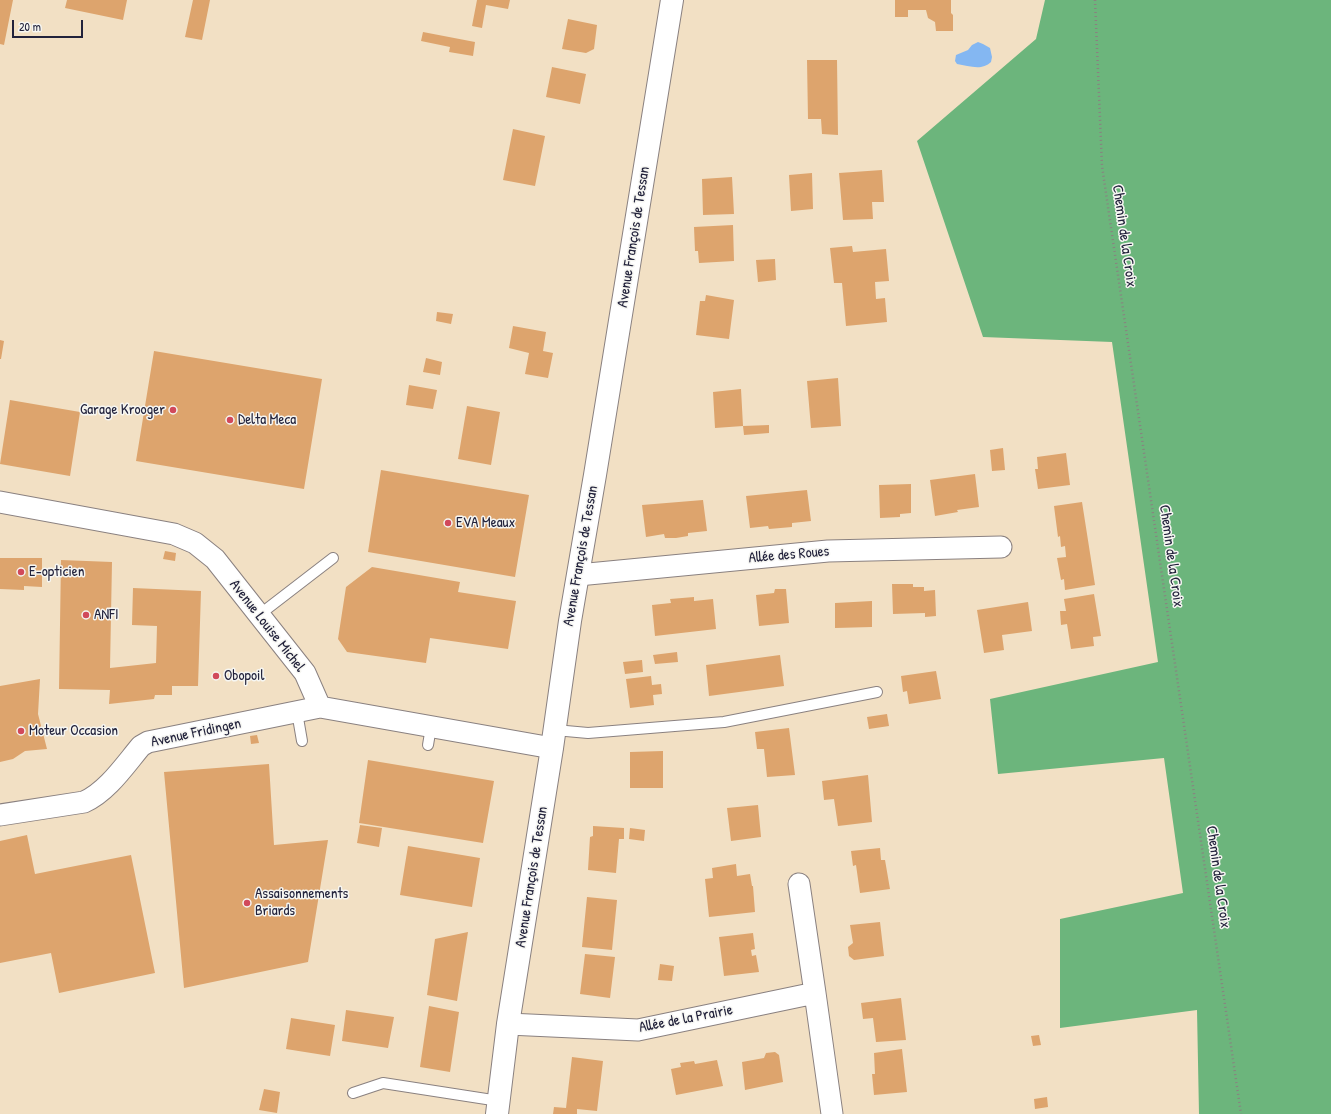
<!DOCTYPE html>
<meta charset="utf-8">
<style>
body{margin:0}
#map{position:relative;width:1331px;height:1114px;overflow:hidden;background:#f2e0c4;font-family:"Patrick Hand",sans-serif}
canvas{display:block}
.scale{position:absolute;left:12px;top:20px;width:71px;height:18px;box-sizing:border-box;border:2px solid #22223b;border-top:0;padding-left:5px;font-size:12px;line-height:14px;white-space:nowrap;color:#22223b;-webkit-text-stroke:3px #f6f6f2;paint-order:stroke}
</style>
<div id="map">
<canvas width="1331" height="1114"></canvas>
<div class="scale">20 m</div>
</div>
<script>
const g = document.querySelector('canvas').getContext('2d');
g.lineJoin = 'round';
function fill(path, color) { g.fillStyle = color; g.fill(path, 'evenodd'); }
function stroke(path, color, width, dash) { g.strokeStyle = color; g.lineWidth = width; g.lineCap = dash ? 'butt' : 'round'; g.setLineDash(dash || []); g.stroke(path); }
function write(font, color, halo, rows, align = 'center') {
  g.font = font + ' "Patrick Hand",sans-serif'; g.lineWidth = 3; g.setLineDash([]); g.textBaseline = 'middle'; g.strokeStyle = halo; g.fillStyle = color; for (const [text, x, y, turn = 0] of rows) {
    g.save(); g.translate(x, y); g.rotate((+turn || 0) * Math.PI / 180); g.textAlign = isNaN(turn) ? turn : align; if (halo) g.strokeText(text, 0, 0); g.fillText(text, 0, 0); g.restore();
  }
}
const forest = new Path2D(`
 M1045 0H1331V1114H1199L1197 1010 1060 1028V919L1183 893 1164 758 998 774 990 699 1158 662 1112 342 983 337 917 141 1036 39Z`);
const water = new Path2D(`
 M978 42 983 44 990 48 992 57 991 62C982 71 969 66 957 64L955 61 956 55 968 50 972 45Z`);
const building = new Path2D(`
 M0 0H13L4 45 0 44Z
 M67 0H127L123 20 65 8Z
 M193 0H210L202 40 185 37Z
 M477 0H510L508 9 486 5 482 28 472 26Z
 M895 0H951V13L953 15V31H936L935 22 928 18 926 10H908V17H895Z
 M568 19 597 25 594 49 586 53 562 49Z
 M423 32 475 42 473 56 449 52 450 47 421 41Z
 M807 60H837L838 135 822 134 821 119H808Z
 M552 67 586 74 580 104 546 97Z
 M513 129 545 136 535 186 503 180Z
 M882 170 884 202H872L873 219 843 220 839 173Z
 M812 173 813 209 791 211 789 175Z
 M732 177 734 214 703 215 702 179Z
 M733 225 734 261 699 263 698 251H695L694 227Z
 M852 246 853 252 886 249 889 281 875 282 876 299 885 298 887 322 846 326 842 283H834L830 248Z
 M775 259 776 280 758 282 756 260Z
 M706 295 734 300 729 339 696 335 700 301H705Z
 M437 312 453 314 451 324 436 321Z
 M513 326 546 332 543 351 553 353 548 378 525 374 529 353 509 348Z
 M0 340 4 341 1 359H0Z
 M154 351 322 379 304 489 136 461Z
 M426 358 442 362 440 375 423 372Z
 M838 378 841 426 811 428 807 381Z
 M409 385 437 390 433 409 406 405Z
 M741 389 743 426 715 428 713 392Z
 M10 400 80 412 70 476 0 464Z
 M467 406 500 412 491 465 458 459Z
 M769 425V433L744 435 743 426Z
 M1003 448 1005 470 992 471 990 450Z
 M1066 453 1070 485 1038 489 1035 469H1038L1037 457Z
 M381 470 529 495 515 577 368 552Z
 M975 474 979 507 957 510 958 512 935 516 930 480Z
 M911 484V513L900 514V517L880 518 879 485Z
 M807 490 811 521 792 523V527L769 529 768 526 750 528 746 496Z
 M703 500 707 531 688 533V536L676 538H665L664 534 646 537 642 505Z
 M1082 502 1095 585 1065 590 1064 579 1061 580 1057 558 1066 557 1065 546 1061 547 1060 536 1058 537 1054 506Z
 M165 551 176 553 175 561 163 559Z
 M0 558H42V587L24 586V590L0 589Z
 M61 560 112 562 110 668 156 663 157 626 132 625 133 588 201 591 198 686H172V695H155L154 699 109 704 110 690 59 689Z
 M372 567 460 582 458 592 516 601 508 649 430 638 426 663 347 652 338 639 346 587Z
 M892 584H913V587H924V591L935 590 936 616 925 617V613L893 614Z
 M775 589H786L789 623 759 626 756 595 774 593Z
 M1094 594 1101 636 1093 637 1094 646 1071 649 1067 624 1061 625 1060 611H1066L1064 599Z
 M694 597V601L713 599 716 629 655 636 652 605 671 603 670 599Z
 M872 601V627L835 628V603Z
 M1028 602 1032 631 1002 635 1004 650 984 653 977 610Z
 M677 652 678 662 655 664 653 655Z
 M780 655 784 686 709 696 706 665Z
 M642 660 643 672 625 674 623 662Z
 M936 671 941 699 909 704 907 691 903 692 901 676Z
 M651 676 652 685 661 684 662 694 653 695 654 705 630 708 626 679Z
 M40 679 38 714 47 749 25 751 13 759 0 762V686Z
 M887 714 889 726 869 729 867 717Z
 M789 728 795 775 767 777 764 749H757L755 732Z
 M257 735 259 743 251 744 250 736Z
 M663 751V788H630V752Z
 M368 760 494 781 483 843 359 823Z
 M269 764 274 845 328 840 308 962 184 988 164 772Z
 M868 775 872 822 838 826 834 799 824 800 822 781Z
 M758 805 761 837 731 841 727 808Z
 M360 825 382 828 379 847 357 843Z
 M593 826 624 828V839H619L616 873 588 870 590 837 593 836Z
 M630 828 645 830 644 841 629 839Z
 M27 835 35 874 131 855 155 973 59 993 51 953 0 963V841Z
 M408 846 480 858 472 907 400 895Z
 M880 848 881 860H885L890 889 860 893 856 865 853 866 851 851Z
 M736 864 737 876 750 874 752 886H753L755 912 709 917 705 879 713 878 712 868Z
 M587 897 617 900 612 950 582 947Z
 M880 922 884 956 854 960 849 956 848 947 853 943 850 925Z
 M468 932 457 1001 427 995 435 939Z
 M753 933 755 949 751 950 752 956 756 955 759 972 724 976 719 937Z
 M585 954 615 957 610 998 580 994Z
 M660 964 674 966 672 981 658 980Z
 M901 998 906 1040 876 1042 873 1018 863 1019 861 1003Z
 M429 1006 459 1012 450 1072 420 1067Z
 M346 1010 394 1017 388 1048 342 1041Z
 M291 1018 335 1025 330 1056 286 1049Z
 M1039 1035 1041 1045 1033 1046 1031 1036Z
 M902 1049 907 1092 874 1095 872 1074H875L874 1053Z
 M775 1052 779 1055 783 1082 745 1090 742 1062 764 1058 766 1053Z
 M572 1057 603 1061 597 1111 577 1109V1114H553L554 1107 566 1108Z
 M717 1060 723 1086 676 1095 671 1069 681 1067 680 1063 694 1061 695 1064Z
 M264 1089 280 1092 277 1113 259 1110Z
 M1047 1097 1048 1107 1035 1109 1034 1099Z`);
const path = new Path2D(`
 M1095 0 1102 166 1241 1114`);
const service = new Path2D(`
 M259 615 333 558
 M297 712 302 741
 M555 730 588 733 724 722 877 692
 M428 745 431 727
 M353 1093 383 1083 499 1101`);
const minor = new Path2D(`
 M0 502 174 534 195 543 215 559 305 673 320 707 552 748
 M578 575 828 551 1001 547
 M0 815 84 802C107 792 125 765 141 746L148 742 320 707
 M815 993 832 1114
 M508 1024 638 1030 815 993 799 884`);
const tertiary = new Path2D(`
 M497 1114 508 1024 552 748 570 621 595 475 672 0`);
const markers = [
 [173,410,4,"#d1495b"],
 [230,420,4,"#d1495b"],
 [448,523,4,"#d1495b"],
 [21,572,4,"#d1495b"],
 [86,615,4,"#d1495b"],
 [216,676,4,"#d1495b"],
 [21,731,4,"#d1495b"],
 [247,903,4,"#d1495b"]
];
const streetNames = [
 ["Chemin de la Croix",1124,236,82],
 ["Avenue François de Tessan",634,237,-81],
 ["Allée des Roues",789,555,-5],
 ["Avenue François de Tessan",581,556,-80],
 ["Chemin de la Croix",1171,556,82],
 ["Avenue Louise Michel",267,626,52],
 ["Avenue Fridingen",196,733,-12],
 ["Avenue François de Tessan",532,877,-81],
 ["Chemin de la Croix",1218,877,82],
 ["Allée de la Prairie",686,1019,-11]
];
const poiNames = [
 ["Garage Krooger",165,410,"right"],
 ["Delta Meca",238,420],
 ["EVA Meaux",456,523],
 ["E-opticien",29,572],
 ["ANFI",94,615],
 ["Obopoil",224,676],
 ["Moteur Occasion",29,731],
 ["Assaisonnements",255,894],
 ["Briards",255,911]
];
fill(forest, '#6cb57c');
fill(water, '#84b7f2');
fill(building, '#dda46d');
stroke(service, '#8a8180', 12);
stroke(minor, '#8a8180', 23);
stroke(tertiary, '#8a8180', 24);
stroke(path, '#8a8180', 2.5, [1, 3]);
stroke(service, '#fff', 10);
stroke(minor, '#fff', 21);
stroke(tertiary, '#fff', 22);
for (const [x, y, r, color] of markers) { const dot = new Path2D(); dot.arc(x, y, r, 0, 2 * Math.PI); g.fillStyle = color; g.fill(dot); stroke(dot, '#f6f6f2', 1.5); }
write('15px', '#22223b', '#f6f6f2', streetNames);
write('15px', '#22223b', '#f6f6f2', poiNames, 'left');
</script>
